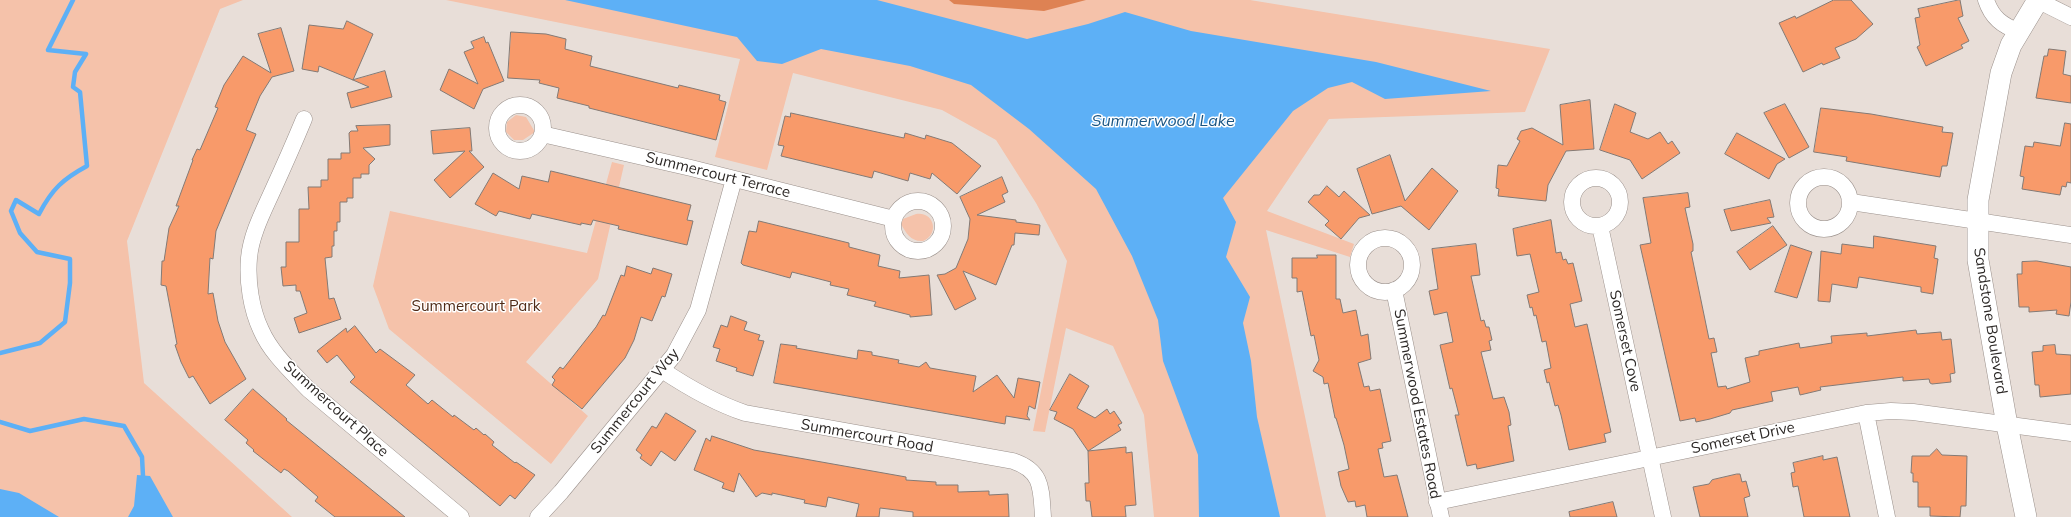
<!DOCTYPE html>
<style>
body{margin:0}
canvas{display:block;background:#e8ded8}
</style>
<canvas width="2071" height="517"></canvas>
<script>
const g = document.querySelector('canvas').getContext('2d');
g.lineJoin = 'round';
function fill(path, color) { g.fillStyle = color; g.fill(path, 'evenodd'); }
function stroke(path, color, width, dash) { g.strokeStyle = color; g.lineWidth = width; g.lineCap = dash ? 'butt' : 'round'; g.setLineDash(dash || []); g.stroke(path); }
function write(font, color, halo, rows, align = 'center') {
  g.font = font + ' Mulish,sans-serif'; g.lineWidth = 3; g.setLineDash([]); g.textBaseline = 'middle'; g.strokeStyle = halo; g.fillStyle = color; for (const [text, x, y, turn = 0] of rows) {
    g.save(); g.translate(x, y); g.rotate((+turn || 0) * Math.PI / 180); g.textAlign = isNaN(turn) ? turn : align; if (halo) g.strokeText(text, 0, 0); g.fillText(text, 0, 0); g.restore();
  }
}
const green = new Path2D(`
 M0 0H243L220 9 127 241 144 383 292 517H0Z
 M446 0H1250L1550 49 1525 112 1329 119 1267 211 1354 244 1350 257 1266 230 1326 517H1154L1144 415 1113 346 1066 328 1045 432 1033 431 1067 261 1036 203 996 140 942 110 793 73 767 170 715 157 740 59Z
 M516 115 526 117 535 132 523 140H514L506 132 507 122Z
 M612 162 624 165 598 279 526 362 588 416 551 464 389 329 373 286 390 211 587 253Z
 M916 214C934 211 940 234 923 241 911 242 906 233 901 224L903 219Z`);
const forest = new Path2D(`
 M949 0H1086L1044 11 954 4Z`);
const water = new Path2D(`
 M565 0H877L1027 39 1088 24 1125 12 1191 31 1376 62 1491 91 1385 99 1352 82 1328 88 1293 111 1223 198 1236 222 1226 257 1250 297 1243 323 1251 361 1257 417 1280 517H1199L1198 455 1163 361 1158 320 1132 256 1096 189 1029 129 971 85 910 66 821 49 782 64 757 61 737 37Z
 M137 475 150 476 173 517H128L134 506Z
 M0 489 19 493 59 517H0Z`);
const stream = new Path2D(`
 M0 353 40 343 65 322 70 283V259L37 252 20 233 11 211 16 200 39 214C52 189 63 179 87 166L80 92 73 87 75 72 86 54 48 50 73 0
 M0 422 30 431 84 419 124 426 142 457 143 476`);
const building = new Path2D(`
 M1834 0H1851L1873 24 1856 39 1835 48 1840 58 1823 65 1822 63 1803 72 1779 23 1795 16 1796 18Z
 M1960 0 1963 16 1958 18 1969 41 1961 45 1963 48 1926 66 1917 47 1920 45 1915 18 1920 17 1918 9Z
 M347 21 373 34 353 80 319 66 318 72 302 69 309 25 343 29Z
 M281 28 294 71 272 77 260 96 246 130 256 134 216 231 213 259 210 258 208 294 213 293 218 321 225 342 246 379 210 404 193 376 189 378 181 362 175 345 177 344 166 286 161 285 162 261H164L169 228 179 206H176L193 160H192L197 149 200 150 218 108 215 107 224 85 243 56 271 73 258 34Z
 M511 32 546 34 566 39 565 49 592 56 590 66 678 88 679 85 720 95 719 100 726 102 716 140 589 108V106L557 98 559 88 539 83 540 80 508 78Z
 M484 37 486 43 488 42 504 81 483 89 474 109 440 90 449 69 478 84 464 52 474 48 471 42Z
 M2049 49 2066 51 2063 74 2071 76V103L2036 98 2044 56H2047Z
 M385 71 392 97 351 108 347 93 369 87 353 80Z
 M1590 100 1594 149 1566 151 1548 185 1546 201 1498 196 1499 189 1496 188 1498 165 1507 166 1520 141 1517 139 1521 131 1532 128 1563 145 1560 105Z
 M1615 104 1636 113 1630 132 1648 139 1660 132 1668 144 1672 141 1680 153 1642 179 1630 160 1600 150Z
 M1785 104 1809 147 1789 158 1764 113Z
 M1821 108 1871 114 1943 127 1942 132 1953 133 1947 166H1942L1940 177 1846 161 1847 157 1814 152Z
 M791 113 904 138 905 133 925 139 926 135 952 143 981 166 957 194 932 173 930 179 910 173 908 181 874 171 872 178 781 156 784 146 778 145 785 116 790 117Z
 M2065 123 2071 124V183L2067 182 2066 187 2062 186 2060 195 2022 189 2024 177 2020 176 2025 146 2033 147 2034 142 2060 146Z
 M390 125V145L363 148 375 159 369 165V174H361V178H353V198H347V202H340V222H337V231H334V246H332V257L325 258 329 299 334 298 341 319 299 333 294 318 307 313 300 291H296V285L283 286 281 267H286V242H299V209H309L308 187H321V180H328V159H341V153H350L349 133 351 131H358L356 126Z
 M470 128 472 151H469L484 167 450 198 434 180 465 151 433 154 431 131Z
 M1737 133 1785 159 1777 164 1769 179 1725 154Z
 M1390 155 1405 201 1432 168 1458 191 1429 230 1401 206 1372 214 1357 169Z
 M551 171 691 205 687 220 693 221 687 245 618 229 619 226 593 220 591 225 581 223V225L532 214 530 219 499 211 496 216 475 204 493 173 519 189 522 176 548 182Z
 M1002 177 1008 192 1002 195 1005 202 977 215 1016 220V222L1040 225 1039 235 1015 233 1014 245H1012L996 285 963 271 976 299 955 310 937 275 945 274 956 268 968 239 970 219 960 197Z
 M1327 186 1339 197 1344 191 1370 215 1359 218 1341 239 1325 225 1329 221 1308 202 1314 195H1319Z
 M1688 193 1690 207 1685 208 1693 244V251L1691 252 1709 339 1714 338 1717 352 1711 353 1718 387 1726 386 1727 389 1750 382 1745 358 1759 355V351L1799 343 1800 348 1832 343 1831 336 1867 333V336L1916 330 1917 334 1941 332 1942 340 1951 339 1955 373 1950 374 1951 382 1932 384 1930 383 1929 379 1903 381V377L1820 387 1821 390 1800 395 1798 387 1771 392 1773 401 1732 410 1730 413 1710 419 1696 422 1695 418 1680 421 1640 245 1651 243 1643 198Z
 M1770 200 1774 217 1767 218 1771 223 1731 231 1724 210Z
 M1551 220 1556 253 1561 252 1563 260 1566 259 1568 264 1573 263 1582 301 1570 304 1575 327 1587 324 1611 432 1604 434 1606 442 1569 450 1561 415 1558 405 1555 406 1549 382 1547 383 1544 370 1551 368 1546 341 1542 342 1536 315 1534 316 1532 307 1530 308 1527 295 1539 292 1530 254 1517 256 1513 229Z
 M759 221 849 243V247L880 255 878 266 900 271 899 278 929 275 932 315 910 317V315L874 306 876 302 847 295 849 289 830 285 831 282 792 272 790 278 743 265 741 263 749 231 756 232Z
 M1773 226 1787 245 1750 270 1737 252Z
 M1874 236 1936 246 1934 258 1938 259 1933 294 1921 292V287L1859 277 1857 288 1832 284 1830 302 1818 301 1821 251 1841 254 1842 244 1873 248Z
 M1476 244 1480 275 1471 276 1481 321 1484 320 1486 327H1489L1492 340 1489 341 1491 350 1481 352 1493 399 1504 397 1509 412 1511 425 1508 426 1514 461 1477 469 1476 464 1467 466 1455 415H1459L1452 388 1450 389 1440 345 1453 342 1447 312 1434 315 1429 291 1438 289 1432 249Z
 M1791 245 1812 252 1797 298 1775 292Z
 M1317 255H1336V299H1340L1343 313 1356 310 1361 336 1368 334 1371 359 1358 363 1364 387 1369 386 1370 391 1380 389 1391 441 1382 443 1383 448 1378 449 1384 477 1397 475 1408 517H1367L1365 505 1356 507 1355 501 1348 502 1341 486 1338 472 1349 469 1344 445 1336 418H1335L1328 383 1324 384 1323 377 1313 371 1319 360 1314 335 1311 336 1302 291 1297 292V278H1292V258H1317Z
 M2037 261 2071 267V302L2069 316 2056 314 2057 310 2029 312V307H2019L2017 274H2022V262Z
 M627 266 651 274 653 268 672 274 665 297 662 296 652 321 641 317 634 340 625 358 582 409 552 385 555 380 552 377 560 367 563 369 596 327 603 315 605 316 621 275 624 276Z
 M731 316 747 322 744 330 760 335 758 340 764 341 753 376 736 371 737 368 716 361 720 349 713 347 721 325 727 327Z
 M355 326 376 353 380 349 415 375 406 385 428 404 432 400 453 417 454 415 474 430 476 428 484 435 485 434 494 442 492 445 515 463 516 462 535 475 515 499 510 495 500 506 350 382 355 377 337 355 327 363 317 351 346 328 347 332Z
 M781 344 797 346 796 348 857 359 858 350 872 352V355L899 360 898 363 919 367 926 362 930 368 976 376 973 392 997 375 1014 398 1018 378 1040 382 1035 409 1029 406 1027 416 1030 420 1006 416 1005 424 774 383Z
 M2055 345 2056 354 2071 355V394L2040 397 2039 385H2035L2032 352 2043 351V346Z
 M1070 374 1089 386 1077 408 1095 418 1107 409 1110 414 1114 411 1122 423 1118 425 1121 430 1088 451 1126 447V453L1132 452 1136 505 1125 506 1126 517H1092L1090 501H1086L1085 483H1089L1088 451 1073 429 1054 419 1057 412 1050 410Z
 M253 389 287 419 286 420 405 517H335L315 501 318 497 288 471 284 469 281 473 253 451 254 450 246 443 248 440 225 420Z
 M666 413 696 431 675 461 661 451 651 466 640 458 642 455 636 450 652 426 656 428Z
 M712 436 754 450 906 477V480L936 482V485H958V492L989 491V495L1008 494 1009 517H913V512L880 508 879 517H856L859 504 828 497 826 507 804 503 805 500 772 493V495L762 493 756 497 739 473 734 492 722 488 724 483 694 470 706 438 710 441Z
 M1937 449 1942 455 1967 456 1966 506H1961L1960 517 1930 516V507H1918V482H1913V473H1911L1912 456H1929Z
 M1823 456V460L1837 457 1850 517H1804L1798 486 1793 487 1791 473 1795 472 1793 463Z
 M1737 474H1740L1742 482 1746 481 1750 496 1744 498 1748 517H1700L1693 487 1709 484 1712 480Z
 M1613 502 1617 517H1570L1569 512Z`);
const minor = new Path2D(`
 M1986 0C1992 18 2002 25 2019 32
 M2037 0 2071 17
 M497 128a23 23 0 1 1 46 0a23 23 0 1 1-46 0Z
 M304 119C294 143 283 168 272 192 263 212 251 235 249 258 247 281 251 309 261 330 271 353 291 371 308 389L461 517
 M542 134 691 168 894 219
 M1798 203a26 26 0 1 1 52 0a26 26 0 1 1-52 0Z
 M1572 202a24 24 0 1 1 48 0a24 24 0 1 1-48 0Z
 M893 226a25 25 0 1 1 50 0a25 25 0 1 1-50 0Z
 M1851 202 2071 235
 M1600 226 1663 517
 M1358 265a27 27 0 1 1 54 0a27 27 0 1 1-54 0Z
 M1394 290 1441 517
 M662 370C689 388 715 403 745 413L1013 461C1043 471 1041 489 1043 517
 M1866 413 1887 517
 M1437 502 1866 413 1891 411 1913 412 2071 433
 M538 517 561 492 674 355 698 310 734 179`);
const tertiary = new Path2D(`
 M2026 517 2007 425 1978 260V200L2001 73 2011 45 2038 0`);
const streetNames = [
 ["Summercourt Terrace",718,175,14],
 ["Sandstone Boulevard",1990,321,81],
 ["Somerset Cove",1625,341,78],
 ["Summercourt Way",635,401,-51],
 ["Summerwood Estates Road",1417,404,79],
 ["Summercourt Place",336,409,42],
 ["Summercourt Road",867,436,10],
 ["Somerset Drive",1743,438,-12]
];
const parkNames = [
 ["Summercourt Park",476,306]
];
const waterNames = [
 ["Summerwood Lake",1163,121]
];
fill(green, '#f5c2aa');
fill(forest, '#de8253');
fill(water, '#5db0f6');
stroke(stream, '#5db0f6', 4.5);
fill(building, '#f89a6a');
stroke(building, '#837a75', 1);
stroke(minor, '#9b918c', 17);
stroke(tertiary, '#9b918c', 22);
stroke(minor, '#fff', 16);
stroke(tertiary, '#fff', 21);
write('15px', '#2c2826', '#fff', streetNames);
write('15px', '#4f2a16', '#fff', parkNames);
write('italic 16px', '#1a5583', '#fff', waterNames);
</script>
